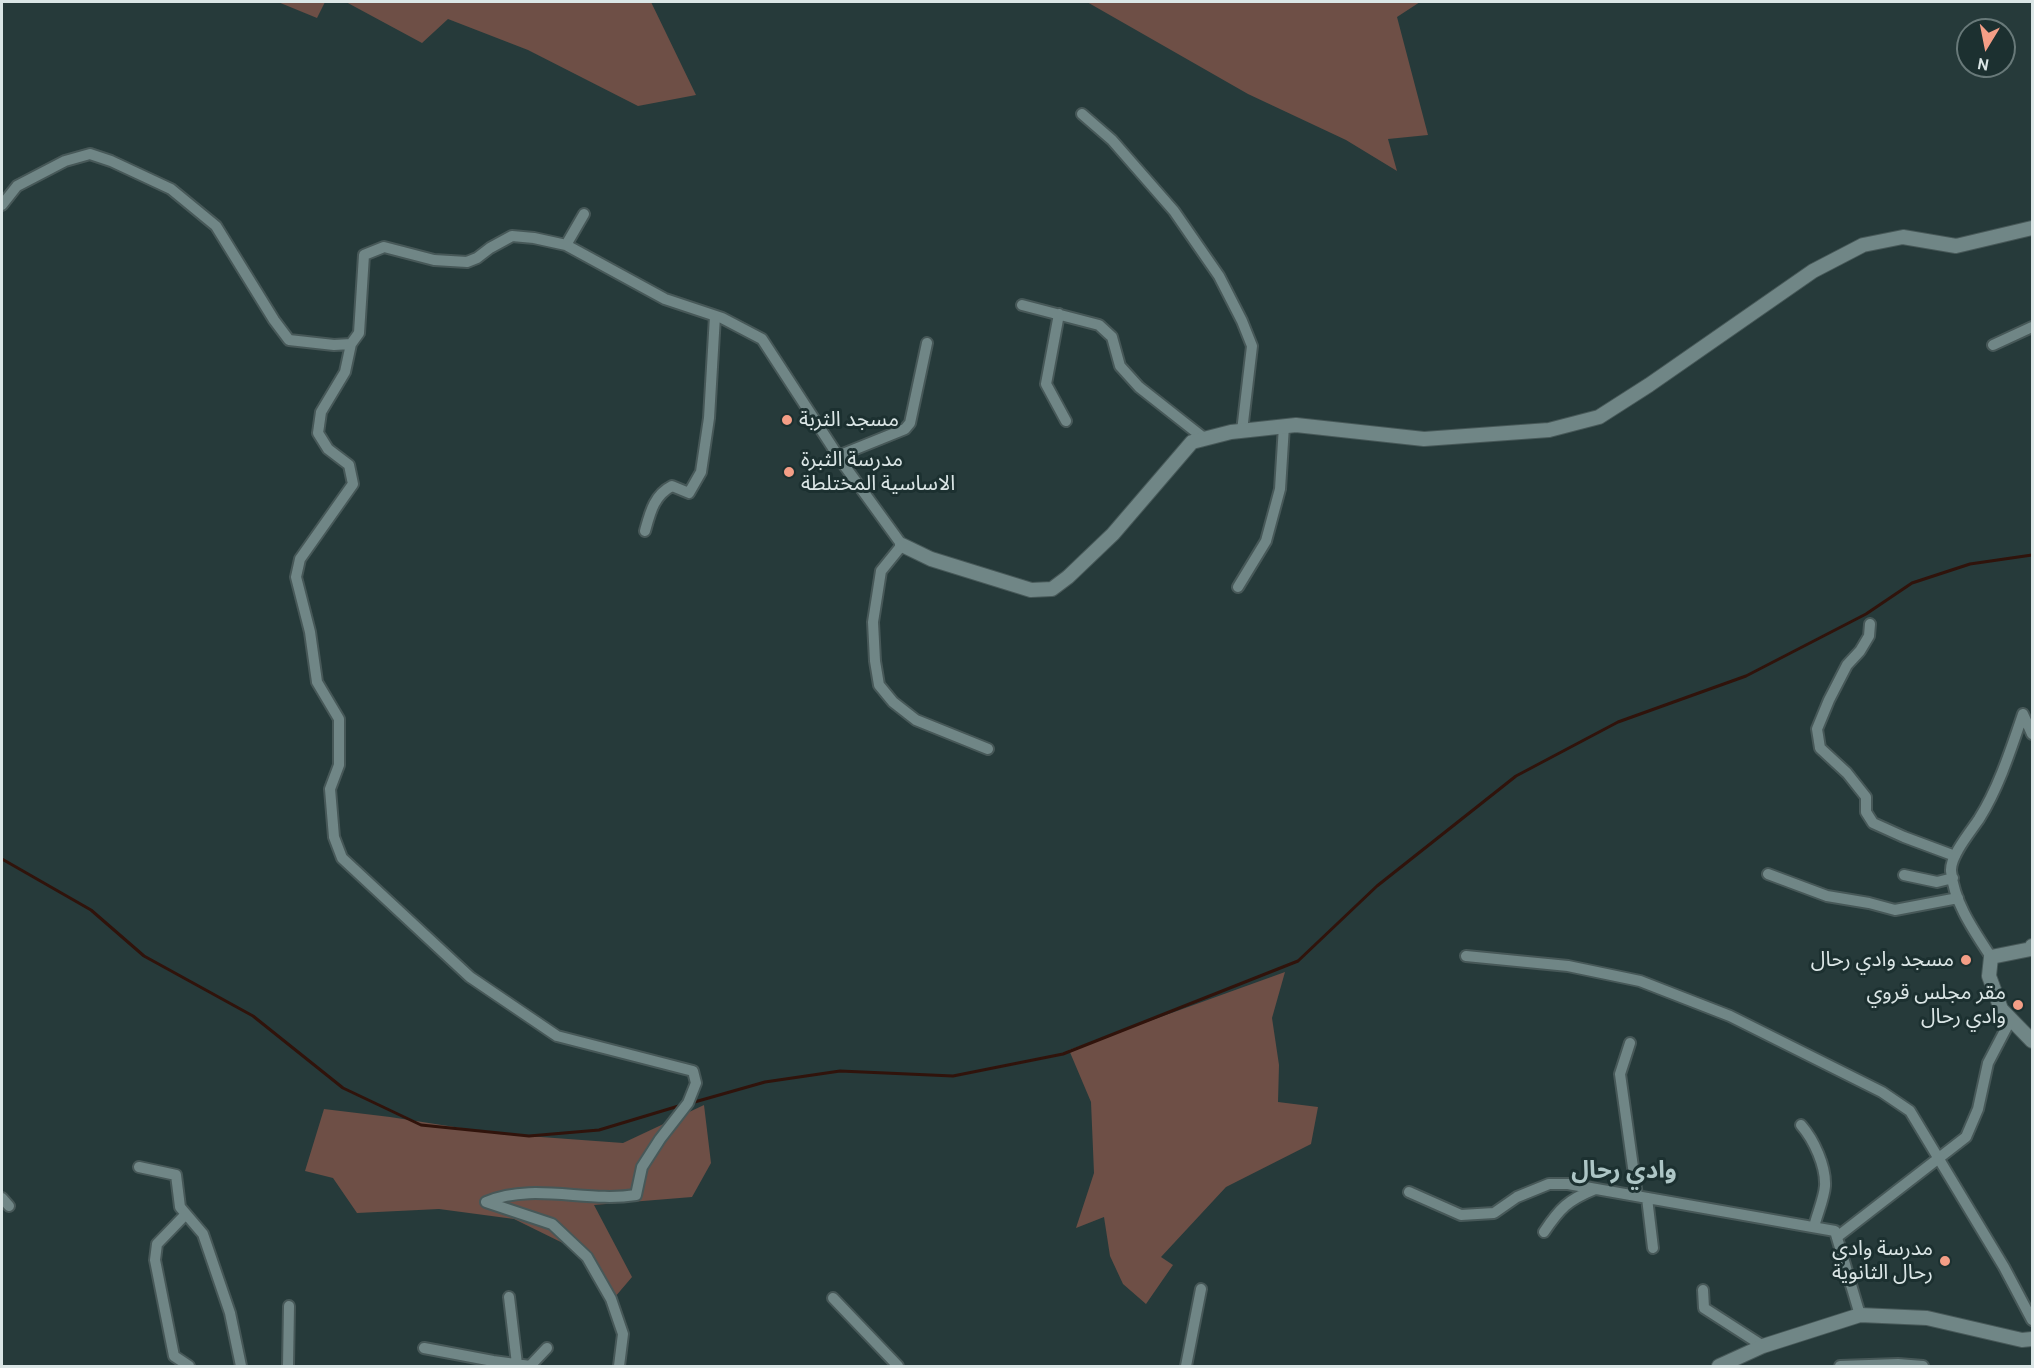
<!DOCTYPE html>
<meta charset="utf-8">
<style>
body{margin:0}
#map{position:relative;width:2034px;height:1368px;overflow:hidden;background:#263a3a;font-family:Cabin,sans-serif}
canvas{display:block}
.frame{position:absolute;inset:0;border:3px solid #dbe6e6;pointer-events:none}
.north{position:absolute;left:1956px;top:18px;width:60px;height:60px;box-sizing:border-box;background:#1c3030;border:2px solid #687979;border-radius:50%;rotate:190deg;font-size:16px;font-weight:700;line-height:24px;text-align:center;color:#dbe6e6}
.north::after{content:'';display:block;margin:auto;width:21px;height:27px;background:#f49e86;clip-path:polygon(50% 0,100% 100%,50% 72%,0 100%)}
</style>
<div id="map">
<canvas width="2034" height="1368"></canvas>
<div class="frame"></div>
<div class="north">N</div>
</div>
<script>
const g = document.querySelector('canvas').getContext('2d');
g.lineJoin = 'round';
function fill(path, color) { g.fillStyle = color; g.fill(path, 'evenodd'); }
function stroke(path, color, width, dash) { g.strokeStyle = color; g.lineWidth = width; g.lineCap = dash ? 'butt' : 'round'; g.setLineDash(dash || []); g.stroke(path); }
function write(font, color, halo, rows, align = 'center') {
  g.font = font + ' Cabin,"Noto Sans Arabic",sans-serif'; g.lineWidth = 6; g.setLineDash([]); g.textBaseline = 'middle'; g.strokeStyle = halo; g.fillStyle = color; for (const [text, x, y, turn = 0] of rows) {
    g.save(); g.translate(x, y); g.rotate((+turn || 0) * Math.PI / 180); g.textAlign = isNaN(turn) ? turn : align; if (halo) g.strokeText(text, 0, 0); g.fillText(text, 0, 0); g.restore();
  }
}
const green = new Path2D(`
 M278 2H325L317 18Z
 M346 2H651L696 95 638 106 528 50 448 19 422 43Z
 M1087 2H1420L1397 17 1428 135 1388 139 1397 171 1346 140 1248 94Z
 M1285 972 1272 1018 1279 1065 1278 1102 1318 1107 1311 1144 1226 1187 1161 1257 1173 1265 1146 1304 1123 1284 1110 1256 1104 1217 1076 1228 1094 1173 1091 1102 1069 1050Z
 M704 1105 711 1163 692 1197 594 1205 632 1277 615 1297 575 1249 514 1219 439 1209 357 1213 333 1178 305 1171 324 1109 390 1117 500 1134 623 1143Z`);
const stream = new Path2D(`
 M2 859 91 910 144 956 253 1016 343 1088 421 1125 529 1136 599 1130 682 1105
 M691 1103 765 1082 840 1071 953 1076 1063 1054 1298 961 1377 886 1516 776 1618 722 1746 676 1866 614 1912 583 1970 564 2032 555`);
const minor = new Path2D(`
 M1082 114 1112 140 1174 211 1219 276 1242 321 1252 346 1242 431
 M2 205 17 186 65 161 90 154 111 161 171 189 216 226 274 320 289 340 334 345 351 344 359 333 364 255 384 247 434 260 467 262 477 258 490 248 512 236 534 238 566 245 665 299 722 318 762 339 844 465 902 545 881 571 873 622 875 661 879 685 893 702 916 720 988 749
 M566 245 584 214
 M1022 305 1099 325 1112 337 1120 366 1139 387 1205 439
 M1059 314 1046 384 1066 421
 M351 344 345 372 321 412 318 433 328 449 349 465 353 484 300 559 296 577 310 632 317 682 339 719V765L330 789 334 837 342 858 470 977 557 1036 693 1071 696 1083 688 1103 660 1139 642 1167 636 1195C586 1203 534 1182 486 1202L552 1224 587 1257 611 1299 623 1334 619 1366
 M1993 345 2032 327
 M838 456 905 429 910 423 927 343
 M645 531C650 513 654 495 672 486L689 493 701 472 709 418 715 316
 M1238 587 1266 541 1280 489 1284 426
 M1870 624 1869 636 1860 651 1847 665 1829 700 1817 729 1820 748 1847 773 1866 797V812L1873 823 1904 837 1955 856
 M2023 714 2032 734
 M1768 874 1827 896 1869 903 1895 910 1958 898
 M1904 875 1937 882 1953 878
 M1466 956 1568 966 1640 981 1730 1016 1882 1092 1910 1111 2004 1267 2032 1320
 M1991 957C1974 931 1954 903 1951 871 1950 856 1971 831 1979 819 1999 787 2011 749 2023 714
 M1630 1043 1620 1074 1637 1196
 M1801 1125C1814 1140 1826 1166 1825 1186 1824 1199 1817 1214 1814 1227
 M139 1167 176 1175 180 1207 203 1234 230 1313 241 1366
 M1409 1192 1461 1215 1494 1213 1517 1197 1549 1184H1568L1835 1231 1860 1315
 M2 1198 9 1206
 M1647 1198 1653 1248
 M186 1214 157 1244 155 1260 174 1356 189 1366
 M1544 1232C1560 1208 1568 1200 1595 1189
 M1837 1237 1966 1137 1978 1109 1988 1063 2011 1019
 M1703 1290 1704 1308 1763 1346
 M509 1297 517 1364
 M833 1298 898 1366
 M424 1348 493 1361 530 1366
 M288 1366 289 1306
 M530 1366 547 1348
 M1186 1366 1201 1289
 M1840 1366 1898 1364 1923 1366`);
const tertiary = new Path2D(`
 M902 545 931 559 1031 590 1052 589 1068 577 1113 534 1192 442 1231 432 1296 425 1424 439 1549 430 1599 417 1649 385 1813 271 1863 245 1903 237 1956 246 2032 228
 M2032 946 2031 949 1991 957 1989 976 2001 1009 2032 1041
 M1719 1366 1763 1346 1860 1315 1927 1318 2022 1340 2032 1339`);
const markers = [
 [787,420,6,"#f49e86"],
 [789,472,6,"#f49e86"],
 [1966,960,6,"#f49e86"],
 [2018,1005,6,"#f49e86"],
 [1945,1261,6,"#f49e86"]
];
const poiNames = [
 ["مسجد الثربة",799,420,"left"],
 ["مدرسة الثبرة",801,460,"left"],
 ["الاساسية المختلطة",801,484,"left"],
 ["مسجد وادي رحال",1954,960],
 ["مقر مجلس قروي",2006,993],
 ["وادي رحال",2006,1017],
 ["مدرسة وادي",1933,1249],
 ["رحال الثانوية",1933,1273]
];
const quarterNames = [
 ["وادي رحال",1624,1171]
];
fill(green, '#6e4f46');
stroke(stream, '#30130b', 3);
stroke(minor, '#475858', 14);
stroke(tertiary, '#475858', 16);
stroke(minor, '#708686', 10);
stroke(tertiary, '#708686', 14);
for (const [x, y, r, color] of markers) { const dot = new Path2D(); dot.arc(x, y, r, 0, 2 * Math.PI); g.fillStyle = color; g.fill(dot); stroke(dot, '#1c3030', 2); }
write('21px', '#dbe6e6', '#1c3030', poiNames, 'right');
write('bold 24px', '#adc5c5', '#1c3030', quarterNames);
</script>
